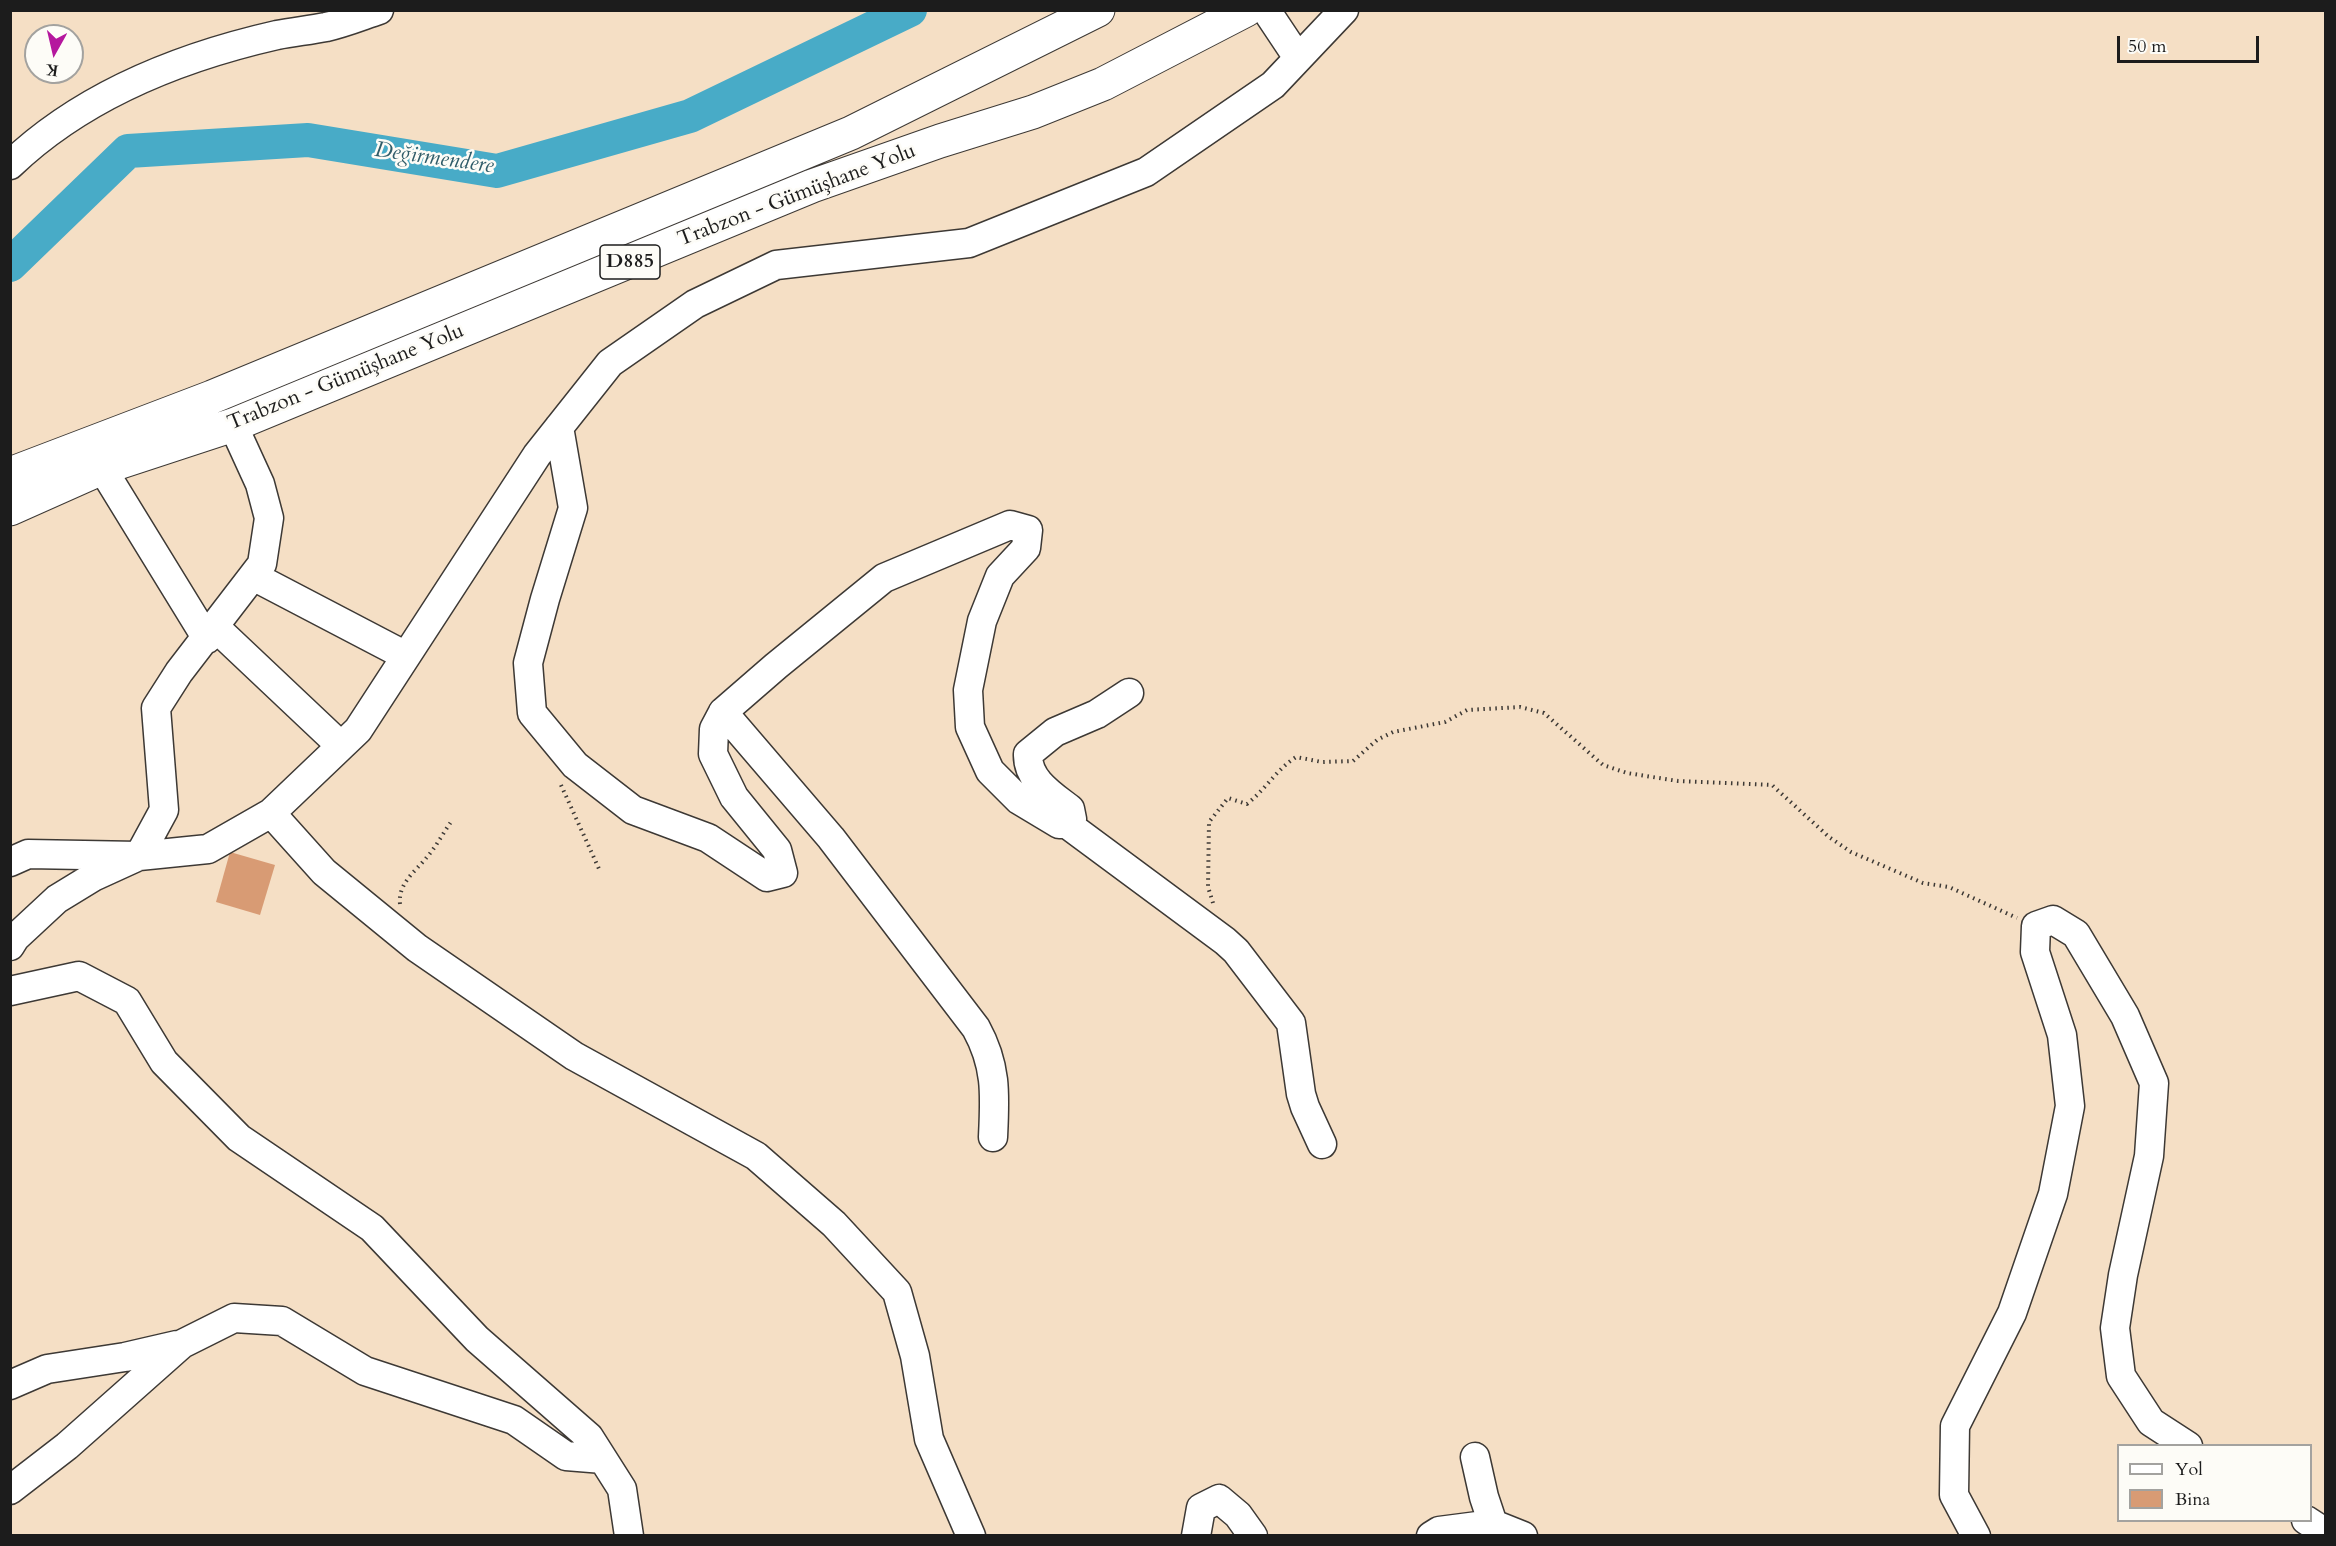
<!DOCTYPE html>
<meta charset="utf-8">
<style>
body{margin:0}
#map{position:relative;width:2336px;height:1546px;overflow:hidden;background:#f5dfc5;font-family:Cardo,serif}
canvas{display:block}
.frame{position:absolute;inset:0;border:12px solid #1c1c1c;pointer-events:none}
.legend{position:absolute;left:2117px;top:1444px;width:195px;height:78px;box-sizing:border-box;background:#fdfcf7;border:2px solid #a3a29f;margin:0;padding:8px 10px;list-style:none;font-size:18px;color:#1c1c1c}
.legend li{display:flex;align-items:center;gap:12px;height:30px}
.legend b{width:30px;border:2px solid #a3a29f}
.north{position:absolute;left:24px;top:24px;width:60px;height:60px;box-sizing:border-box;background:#fdfcf7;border:2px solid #a3a29f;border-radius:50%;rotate:188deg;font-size:16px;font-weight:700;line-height:24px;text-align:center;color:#1c1c1c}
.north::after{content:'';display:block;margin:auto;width:21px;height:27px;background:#b5179e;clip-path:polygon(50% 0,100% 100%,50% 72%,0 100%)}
.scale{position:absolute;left:2117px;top:36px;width:142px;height:27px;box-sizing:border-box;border:3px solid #1c1c1c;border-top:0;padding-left:8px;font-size:18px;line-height:21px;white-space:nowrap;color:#1c1c1c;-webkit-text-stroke:4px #fdfcf7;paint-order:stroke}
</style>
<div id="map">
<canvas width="2336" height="1546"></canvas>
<div class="frame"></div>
<ul class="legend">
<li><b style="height:8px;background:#fff"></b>Yol</li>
<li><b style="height:16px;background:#d89b74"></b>Bina</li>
</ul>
<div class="north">K</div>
<div class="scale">50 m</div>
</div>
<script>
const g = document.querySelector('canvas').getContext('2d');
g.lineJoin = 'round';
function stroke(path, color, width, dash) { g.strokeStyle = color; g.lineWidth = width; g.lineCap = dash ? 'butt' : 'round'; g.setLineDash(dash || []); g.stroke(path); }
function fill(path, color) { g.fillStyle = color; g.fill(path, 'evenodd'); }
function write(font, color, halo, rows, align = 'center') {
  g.font = font + ' Cardo,serif'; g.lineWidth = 5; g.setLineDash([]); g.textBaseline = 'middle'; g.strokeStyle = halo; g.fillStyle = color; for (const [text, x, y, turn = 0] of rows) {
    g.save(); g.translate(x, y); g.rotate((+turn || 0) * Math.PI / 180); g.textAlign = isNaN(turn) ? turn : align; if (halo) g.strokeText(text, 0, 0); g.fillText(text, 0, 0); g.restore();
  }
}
const river = new Path2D(`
 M10 265 128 151 308 140 497 171 690 116 910 10`);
const building = new Path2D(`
 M230 852 275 865 260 915 216 902Z`);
const path = new Path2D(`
 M561 785 600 871
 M1213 903 1208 887 1209 822 1228 798 1247 804C1265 790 1276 770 1296 757L1322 762 1353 761 1377 740 1393 732 1445 722 1467 710 1520 707 1544 713 1603 765 1627 773 1678 781 1772 785 1829 837 1851 852 1923 883 1949 887 2017 918
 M400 904C398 883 415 872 427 857 436 847 443 833 451 822`);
const minor = new Path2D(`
 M1266 10 1298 58
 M10 165C83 95 180 57 277 35 293 32 310 30 326 27 344 23 361 16 379 10
 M559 427 573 508 545 599 528 663 532 713 575 765 633 810 708 838 767 877 783 873 777 850 734 797 713 754 714 729 723 712 776 666 884 578 1010 525 1028 530 1026 548 1000 576 982 621 968 690 970 727 990 771 1019 800 1059 824H1067L1072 819 1070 809C1052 795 1027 780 1028 754L1055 732 1097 714 1129 693
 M102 468 207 639
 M253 576 406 656
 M215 627 341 746
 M723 712 831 838 976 1028C997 1066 995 1095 993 1137
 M271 813 324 872 417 948 574 1056 756 1156 834 1224 897 1292 915 1356 929 1439 971 1536
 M1067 824 1225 941 1236 951 1291 1023 1301 1094 1305 1107 1322 1144
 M10 862 28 854 139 856 208 849 271 813 358 730 537 455 610 363 695 304 776 265 969 243 1146 172 1273 85 1344 10
 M10 946 15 938 57 899 93 877 139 856 164 810 156 708 179 672 262 564 269 518 260 484 233 425
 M10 991 79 976 127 1001 164 1062 239 1138 372 1228 477 1339 589 1437 622 1489 629 1536
 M10 1385 47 1369 125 1357 177 1345
 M1475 1457 1484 1497 1493 1524
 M10 1490 67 1446 182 1344 234 1318 282 1321 365 1371 514 1420 566 1456 603 1459
 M2306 1520 2326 1533
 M1196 1536 1201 1508 1219 1499 1238 1515 1253 1536
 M1431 1536 1439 1531 1493 1524 1523 1536
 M1976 1536 1954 1495 1955 1426 2012 1313 2053 1194 2070 1106 2062 1035 2035 952 2036 926 2053 920 2076 934 2125 1016 2154 1083 2149 1156 2123 1275 2115 1328 2121 1376 2151 1422 2188 1446`);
const highway = new Path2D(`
 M10 474 212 397 851 133 1098 10
 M10 509 102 468 233 425 812 186 940 141 1033 112 1103 84 1246 10`);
const shields = [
 [630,262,60]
];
const shieldNames = [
 ["D885",630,262]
];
const streetNames = [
 ["Trabzon - Gümüşhane Yolu",797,196,-21],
 ["Trabzon - Gümüşhane Yolu",346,378,-22]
];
const waterNames = [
 ["Değirmendere",434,159,8]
];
stroke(river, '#48abc7', 34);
fill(building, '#d89b74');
stroke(minor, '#3d3935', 31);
stroke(highway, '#3d3935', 35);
stroke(path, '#3d3935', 4, [1.5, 4.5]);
stroke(minor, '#fff', 28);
stroke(highway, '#fff', 33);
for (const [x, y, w] of shields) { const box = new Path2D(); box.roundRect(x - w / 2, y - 17, w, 34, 4.5); g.fillStyle = '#fdfcf7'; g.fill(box); stroke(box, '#1c1c1c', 1.5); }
write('bold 20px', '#1c1c1c', null, shieldNames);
write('21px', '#1c1c1c', '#fdfcf7', streetNames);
write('italic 22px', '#305c69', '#fdfcf7', waterNames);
</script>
